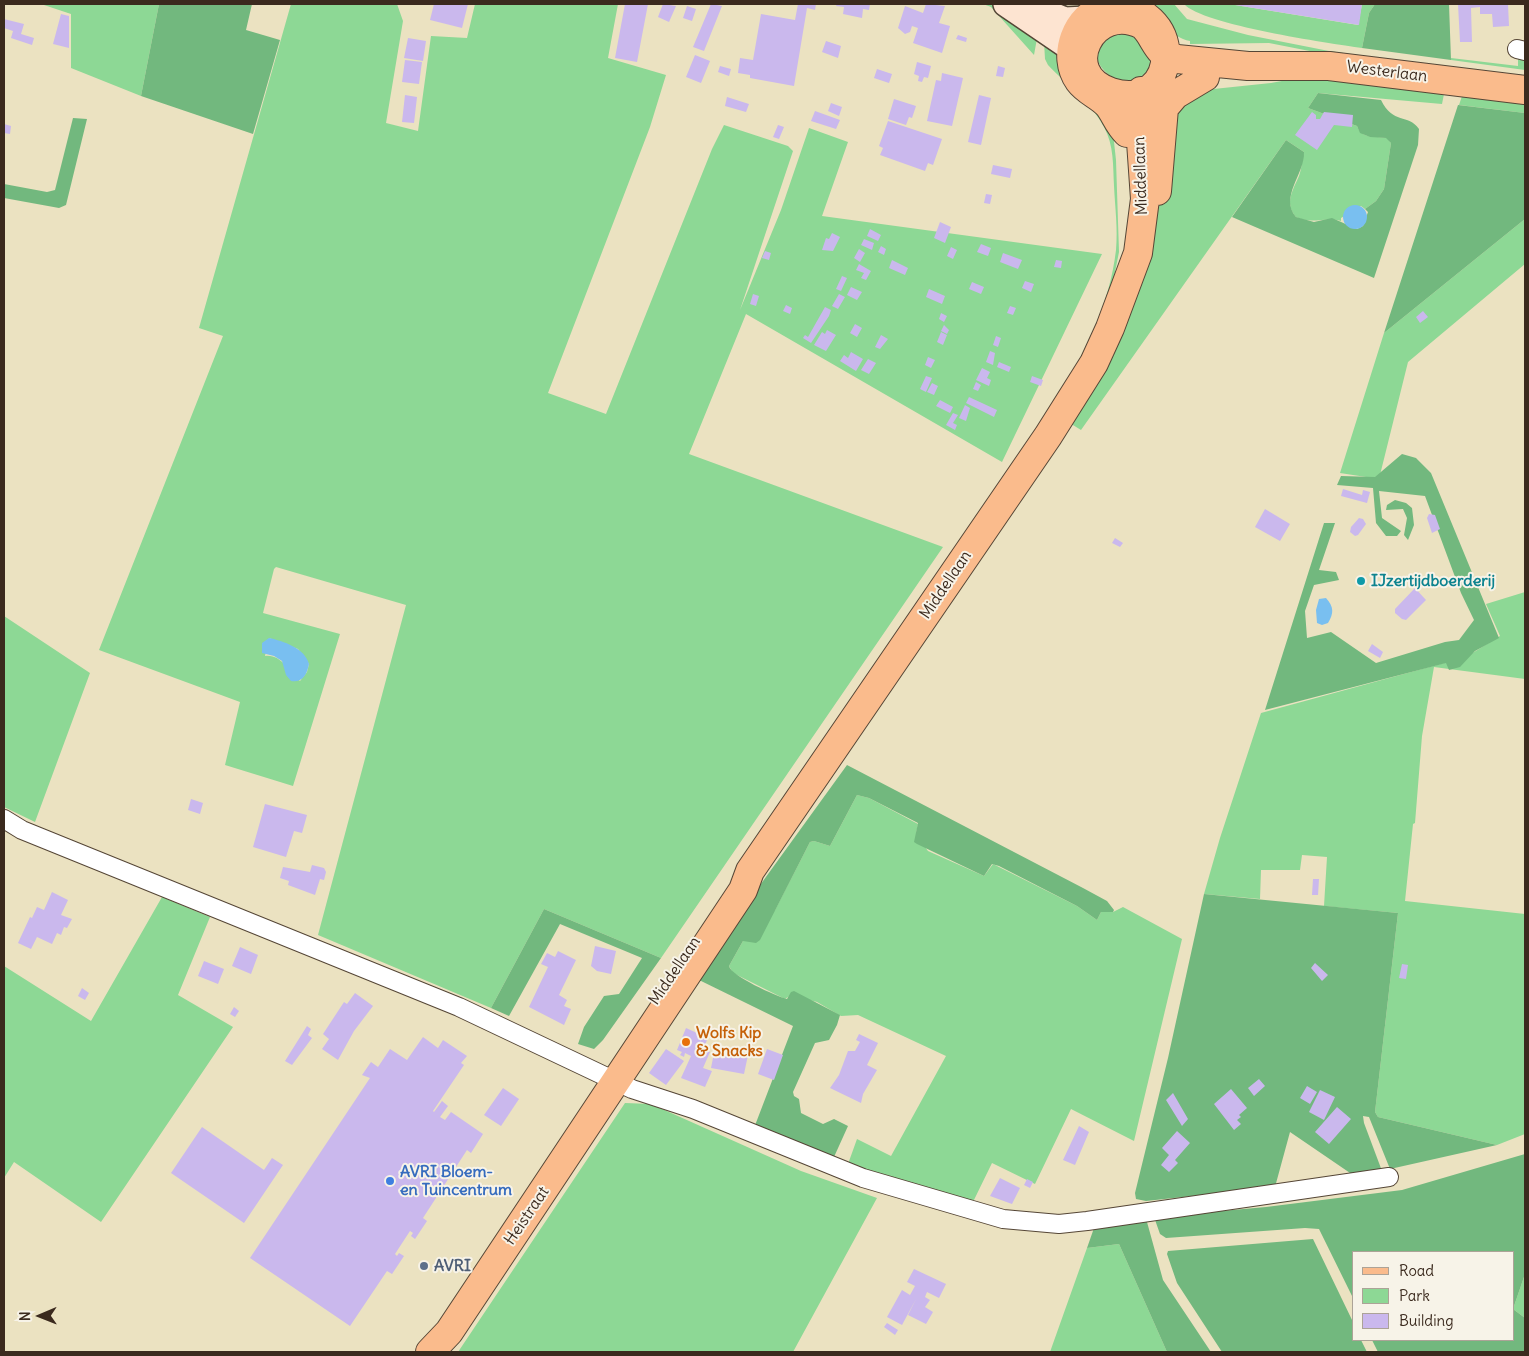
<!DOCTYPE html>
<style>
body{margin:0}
#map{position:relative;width:1529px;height:1356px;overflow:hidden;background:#ebe2c1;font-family:Delius,sans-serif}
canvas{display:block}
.frame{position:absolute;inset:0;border:5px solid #3b2a1e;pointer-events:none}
.legend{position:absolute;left:1352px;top:1251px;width:162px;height:90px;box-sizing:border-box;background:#f7f3e8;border:1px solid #aca397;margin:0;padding:6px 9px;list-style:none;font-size:15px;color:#3b2a1e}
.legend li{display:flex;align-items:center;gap:10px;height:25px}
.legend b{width:25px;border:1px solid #aca397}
.north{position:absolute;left:15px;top:1291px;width:50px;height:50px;-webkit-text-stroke:4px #f7f3e8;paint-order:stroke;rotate:269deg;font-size:14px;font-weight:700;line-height:20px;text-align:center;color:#3b2a1e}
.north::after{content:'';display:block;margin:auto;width:18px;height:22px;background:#3b2a1e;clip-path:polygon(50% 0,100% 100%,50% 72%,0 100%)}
</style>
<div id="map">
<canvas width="1529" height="1356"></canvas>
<div class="frame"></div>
<ul class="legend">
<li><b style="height:6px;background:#fabb8c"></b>Road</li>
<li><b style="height:14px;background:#8dd895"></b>Park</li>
<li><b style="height:14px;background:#cab8ed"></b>Building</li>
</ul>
<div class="north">N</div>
</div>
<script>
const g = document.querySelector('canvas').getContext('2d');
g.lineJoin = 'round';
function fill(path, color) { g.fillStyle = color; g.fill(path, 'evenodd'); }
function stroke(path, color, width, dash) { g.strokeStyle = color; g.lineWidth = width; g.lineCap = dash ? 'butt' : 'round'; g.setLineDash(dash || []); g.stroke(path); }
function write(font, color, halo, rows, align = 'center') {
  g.font = font + ' Delius,sans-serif'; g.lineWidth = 4; g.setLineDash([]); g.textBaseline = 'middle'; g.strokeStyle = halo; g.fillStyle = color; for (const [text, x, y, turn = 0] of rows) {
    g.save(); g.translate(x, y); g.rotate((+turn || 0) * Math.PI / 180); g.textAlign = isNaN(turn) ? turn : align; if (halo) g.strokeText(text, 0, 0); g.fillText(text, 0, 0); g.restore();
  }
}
const green = new Path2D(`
 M41 4H159L141 96 71 68V14Z
 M291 4H397L403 21 386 123 418 131 431 36 467 38 475 4H618L608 58 666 75 650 127 548 393 606 414 712 149 724 125 788 146 793 151 740 310 781 210 809 128 848 142 822 216 1102 254 1002 462 746 314 689 454 943 547 661 958 544 909 491 1008 318 935 406 605 276 567 274 569 263 613 340 634 293 786 225 765 240 702 99 650 223 336 199 328ZM269 638 298 649 309 664 307 672 300 681C289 671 281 654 265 656Z
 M983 4C1003 4 1022 23 1038 33L1034 55 991 7Z
 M1146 4H1174L1187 19 1248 35 1329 51 1454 68 1330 55 1269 43 1190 44V41C1171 38 1158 17 1146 4Z
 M1184 4H1229L1358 25 1362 4H1375L1369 13 1362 48C1328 43 1203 25 1184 4Z
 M1116 30 1135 35 1152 60C1145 91 1101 87 1095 51Z
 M1044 42 1054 46 1098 108 1113 133 1116 160 1119 252 1112 287 1087 353 1060 394C1086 350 1110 303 1116 250 1118 229 1115 207 1114 186 1113 166 1114 145 1104 127 1093 105 1065 83 1048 65L1045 59Z
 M1518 54 1525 55V70L1451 60V58L1518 66Z
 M1309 76 1442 92 1444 94 1442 104 1318 93 1308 108 1357 126C1362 139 1374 136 1387 138L1391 143 1384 189 1376 201 1365 209 1361 206 1341 218V221C1326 216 1312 225 1296 217 1284 203 1293 190 1299 176 1302 168 1302 159 1304 152L1286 140 1081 430 1068 422 1153 240 1168 154 1172 113 1204 90 1271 83Z
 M1462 96 1525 99V113L1459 105Z
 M1525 219V264L1408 362 1379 479 1340 473 1384 333Z
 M1525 592V679L1434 667 1422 736 1415 823 1413 824 1405 901 1525 914V1134L1497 1145 1378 1117 1375 1112 1398 913 1324 906 1327 857 1302 855 1300 870H1261L1260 899 1204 894 1220 838 1261 713 1466 657 1500 636 1486 604Z
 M4 616 90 673 35 822 4 807Z
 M857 795 869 798 918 824 916 834 928 851 984 876 993 864 1077 906 1097 920 1101 912H1113L1123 907 1182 939 1134 1141 1071 1109 1035 1184 992 1163 972 1204 848 1164 857 1139 891 1156 946 1056 858 1015 841 1016 817 1002 791 995 785 999 733 973 729 966 743 941 746 940 775 910 810 842 814 841 830 846Z
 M162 897 210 917 178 995 233 1027 101 1222 14 1162 4 1178V966L91 1021Z
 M625 1103 651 1104 801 1171 877 1198 793 1352H458Z
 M1119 1244 1167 1352H1050L1087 1248Z
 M1525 1274V1318L1513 1309Z`);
const forest = new Path2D(`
 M159 4H252L246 30 280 40 253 134 141 96Z
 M1375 4H1449L1451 60 1362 48 1369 13Z
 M1318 93 1381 100C1393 125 1408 113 1419 129L1418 145 1374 278 1232 217 1286 140 1304 152C1305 174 1279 197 1296 217L1314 222 1332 218 1357 229 1363 226 1368 212 1365 209 1376 201 1384 189 1391 143 1386 138 1370 137 1360 133 1357 126 1308 108Z
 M1458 105 1525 113V219L1384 333Z
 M73 118 87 119 66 205 59 208 4 198V184L47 192 55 190Z
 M1402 454 1416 458 1431 473 1499 638 1475 651 1460 667 1449 670 1446 663 1265 710 1324 523H1335L1319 570 1336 572 1339 580 1314 585 1305 611 1307 638 1331 632 1376 663 1445 642 1459 640 1474 620 1461 593 1425 496 1379 491 1382 518 1401 531 1397 536H1386L1376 523 1373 488 1337 485 1341 476 1375 477Z
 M1395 500 1406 503 1412 508 1414 525 1408 540 1404 535 1407 518 1403 509 1386 510 1387 505Z
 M847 765 1083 888 1107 901 1114 910 1113 912H1101L1097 920 1077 906 999 866 992 864 984 876 917 844 914 842 918 823 869 798 857 795 830 846 814 841 810 842 760 940 756 943 743 941 729 966C731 976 776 996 787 999L791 992 794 991 840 1015 837 1025 829 1040 815 1043 793 1092 794 1096 799 1099 801 1113 823 1124 834 1119 848 1126 834 1157 754 1128 793 1026 697 979 750 899Z
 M1204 894 1398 913 1375 1112 1378 1117 1497 1145 1390 1169 1369 1117 1363 1116 1364 1123 1382 1171 1353 1175 1290 1132 1275 1187 1146 1201 1136 1199 1135 1193 1168 1058Z
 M544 909 661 958 603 1040 594 1049 578 1044 584 1027 604 996 619 994 642 958 560 924 509 1016 491 1008Z
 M1525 1154V1274L1513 1309 1525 1318V1352H1378L1372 1340H1513V1252H1353V1298L1319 1229 1305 1228 1166 1238 1160 1234 1154 1217 1266 1207 1402 1190Z
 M1147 1222 1163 1280 1211 1352H1167L1119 1244 1087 1248 1094 1228Z
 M1313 1239 1353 1322V1340H1361L1367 1352H1222L1177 1283 1167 1254 1168 1251Z`);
const water = new Path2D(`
 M1343 217a12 12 0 1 1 24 0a12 12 0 1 1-24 0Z
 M1326 598C1334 607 1334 613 1328 623L1322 625 1317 623 1316 610 1319 599Z
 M269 638C283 641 305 648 309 664 307 674 303 683 291 681L286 675 282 661 274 656 262 653V643Z`);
const building = new Path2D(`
 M434 4H468L462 28 430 20Z
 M625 4H648L637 62 615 58Z
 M663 4 676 6 669 22 658 17Z
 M711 4 722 6 704 51 693 47Z
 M798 4H816L815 10 807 8 794 86 750 78V75L738 73 740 58 753 60 761 14 795 20Z
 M837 4H870L869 10 863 9 862 18 843 14 844 7 836 6Z
 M926 4 945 6 939 23 950 26 942 53 913 43 918 28 912 26 910 32 905 34 898 28 905 6 923 13Z
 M1229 4H1362L1359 25Z
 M1458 4H1508L1509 26 1493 27 1492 14H1480V7L1471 8 1472 42H1460Z
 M687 6 696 9 692 21 683 18Z
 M61 14 69 16V48L53 44Z
 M4 19 24 24 21 34 34 38 32 45 11 38 13 31 4 28Z
 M958 35 967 38 966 42 956 39Z
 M408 38 426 41 423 61 404 58Z
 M826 41 841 46 838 58 822 52Z
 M695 55 710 61 701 83 686 77Z
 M405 60 422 62 419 84 402 82Z
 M917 62 931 66 928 78 924 77 922 82 918 81 919 76 914 74Z
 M720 66 731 69 729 76 718 72Z
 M998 66 1005 68 1003 77 996 76Z
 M877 69 892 74 889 83 874 78Z
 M942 73 963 78 952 126 927 121 936 80 941 81Z
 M405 95 417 97 414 123 402 122Z
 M979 95 991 98 981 145 968 142Z
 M727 97 749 104 746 112 725 106Z
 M894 99 916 106 912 118 909 117 906 125 888 119Z
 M831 103 842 107 839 116 828 111Z
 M815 111 840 120 836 129 811 121Z
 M1312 112 1316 115V119H1320L1324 112 1353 115 1352 127 1334 125 1317 150 1295 135Z
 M888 121 942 139 933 165 928 163 925 171 880 155 883 148 879 146Z
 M4 124 11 126 10 134 4 133Z
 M778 125 784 127 779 139 773 137Z
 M993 165 1012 169 1010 178 991 174Z
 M986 194 992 195 990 204 984 203Z
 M940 222 951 227 945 243 934 238Z
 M870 229 881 235 878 241 867 236Z
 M832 233 840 237 833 251 822 250 826 238 829 239Z
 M864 239 874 243 872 250 861 245Z
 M981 244 991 248 988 256 977 252Z
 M881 246 886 249 884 255 878 252Z
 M951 247 957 250 953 259 947 256Z
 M859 249 865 253 860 262 854 258Z
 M765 251 771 253 769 260 762 258Z
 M1003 253 1022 260 1018 269 1000 262Z
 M892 260 908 268 905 275 889 268Z
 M1056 260 1062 261 1061 268 1054 267Z
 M859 264 871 271 866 280 861 278 864 273 856 270Z
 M842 276 847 278 841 291 836 289Z
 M1025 281 1034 284 1031 292 1022 288Z
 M972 282 984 287 981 294 969 289Z
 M851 287 862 292 857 300 847 295Z
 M929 289 945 296 942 304 926 297Z
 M753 294 759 296 756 306 750 304Z
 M839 294 845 297 838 309 832 306Z
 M786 305 792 308 790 314 783 311Z
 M1010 306 1016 308 1013 315 1007 313Z
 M825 307 831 310 829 316 811 343 803 338 805 335 808 337Z
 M1423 311 1428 317 1420 323 1416 317Z
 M941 313 947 316 944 322 939 319Z
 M855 324 862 328 857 337 850 333Z
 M944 325 949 330 947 334 941 331Z
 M827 330 836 335 826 351 814 345 822 332 825 334Z
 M941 332 947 335 943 345 937 342Z
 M881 335 888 339 880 349 875 347Z
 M996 336 1001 338 998 347 993 345Z
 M990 351 995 353 993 365 986 362Z
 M851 352 863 359 856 371 840 361 844 355 848 358Z
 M928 357 935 360 931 368 925 365Z
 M868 359 876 363 869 374 861 370Z
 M999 362 1011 367 1009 372 997 367Z
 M982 368 990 372 987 378 991 380 989 386 976 380Z
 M926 376 932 378 926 392 920 389Z
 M1032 376 1043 380 1041 386 1030 382Z
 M976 382 981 385 978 391 973 389Z
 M932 383 938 386 934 395 927 392Z
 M969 397 997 410 994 417 966 403Z
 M940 400 953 407 950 413 936 406Z
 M965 405 970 408 966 421 959 418Z
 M953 413 958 415 953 423 957 425 955 430 946 425Z
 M1343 489 1362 495 1363 490 1370 492 1367 503 1341 496Z
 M1265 509 1290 524 1280 541 1255 527Z
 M1429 514 1435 515 1440 529 1432 533 1427 518Z
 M1359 518 1363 519 1366 524 1358 535 1355 536 1350 532 1351 527Z
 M1115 538 1123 543 1120 547 1112 543Z
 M1415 588 1426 600 1406 620 1402 619 1395 613V609Z
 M1372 644 1383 652 1380 658 1368 651Z
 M191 799 203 803 200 814 188 810Z
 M265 804 307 815 302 833 294 831 286 857 253 847Z
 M312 865 324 868 326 872 324 880 320 879 315 895 288 885 289 881 280 878 283 867 310 872Z
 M1313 879H1319L1318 895H1312Z
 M52 892 68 900 61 915 72 919 67 928 64 927 61 935 57 933 52 944 37 937 31 949 18 943 30 917 32 918 37 907 44 910Z
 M595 946 616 951 611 974 597 971 591 966Z
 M240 947 258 955 251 974 232 966Z
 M558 951 576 960 559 995 567 1000 564 1006 571 1009 564 1025 529 1007 548 967 541 964 547 953 555 957Z
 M204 961 224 969 218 984 198 976Z
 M1315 963 1328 975 1322 981 1311 968Z
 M1402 964 1408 965 1406 979 1399 978Z
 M82 988 89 993 85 1000 78 996Z
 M355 993 373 1006 354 1031 338 1060 322 1049 329 1039 323 1034 344 1002 347 1004Z
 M234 1007 239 1011 235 1017 230 1014Z
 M307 1026 311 1029 308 1035 312 1038 292 1065 285 1061Z
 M686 1028 708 1038 703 1049 710 1052 703 1068 712 1071 705 1087 681 1078 691 1056 685 1053 684 1057 680 1055 682 1052 677 1050Z
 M859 1034 878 1043 867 1065 877 1070 863 1094 861 1103 830 1088 839 1075 848 1051H855L860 1042 856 1040Z
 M423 1037 438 1048 443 1040 467 1056 461 1063 464 1065 433 1111 434 1112 442 1101 448 1106 440 1117 445 1120 451 1112 483 1134 471 1153 467 1150 423 1218 427 1221 415 1239 411 1236 413 1233 410 1231 395 1254 397 1256 399 1253 404 1256 392 1274 387 1271 350 1326 250 1258 370 1078 362 1075 371 1062 378 1067 390 1049 407 1060Z
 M715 1048 748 1055 744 1074 711 1068Z
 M666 1049 684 1061 666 1085 649 1073Z
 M767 1049 783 1055 774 1080 758 1074Z
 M1259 1079 1265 1086 1254 1096 1248 1088Z
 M1307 1086 1317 1092 1310 1104 1300 1098Z
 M503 1088 519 1099 501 1126 484 1115Z
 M1231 1089 1247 1108 1239 1115 1241 1117 1237 1120 1241 1124 1234 1130 1214 1104Z
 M1320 1090 1335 1097 1324 1120 1309 1112Z
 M1173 1093 1188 1119 1182 1126 1166 1100Z
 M1337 1107 1351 1119 1329 1144 1315 1132Z
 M1079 1126 1089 1132 1075 1165 1063 1160Z
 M202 1127 264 1170 272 1158 283 1165 244 1223 171 1173Z
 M1177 1131 1190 1143 1175 1160 1178 1163 1169 1172 1161 1165 1169 1155 1162 1148Z
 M1000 1178 1020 1188 1012 1204 990 1196Z
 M1027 1179 1033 1182 1030 1188 1024 1185Z
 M914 1269 946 1284 939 1298 927 1292 925 1297 930 1300 925 1307 933 1312 926 1324 908 1315 916 1299 902 1325 887 1317 902 1290 910 1295 915 1286 907 1282Z
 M887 1323 898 1330 895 1335 884 1327Z`);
const street = new Path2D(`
 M1517 49 1525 51
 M4 819 22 830 459 1007 632 1089 693 1109 863 1178 1003 1219 1059 1224 1087 1221 1389 1177`);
const secondary = new Path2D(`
 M1006 4 1072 49
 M1026 4 1065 20 1086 19`);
const primary = new Path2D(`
 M1127 133C1117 123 1116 115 1108 105 1099 95 1087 92 1079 81 1061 56 1076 15 1106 7 1187 0 1182 115 1111 92 1055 73 1093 0 1142 25 1151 32 1154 44 1162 52 1167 55 1172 57 1177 59L1248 66H1329L1525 90
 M1157 191 1164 108 1175 95 1205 77
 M430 1352 449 1332 743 890 750 871 1048 436 1094 363 1110 328 1138 253 1145 199 1139 113 1141 91`);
const markers = [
 [1361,581,5,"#0f9aa8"],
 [686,1042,5,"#e8710a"],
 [390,1181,5,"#3f7fe0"],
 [424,1266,5,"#5c6f8a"]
];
const streetNames = [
 ["Westerlaan",1387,72,7],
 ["Middellaan",1141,176,-92],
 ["Middellaan",946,585,-56],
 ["Middellaan",675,971,-56],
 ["Heistraat",527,1216,-56]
];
const cultureNames = [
 ["IJzertijdboerderij",1371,581]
];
const foodNames = [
 ["Wolfs Kip",696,1033],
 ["& Snacks",696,1051]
];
const shopNames = [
 ["AVRI Bloem-",400,1172],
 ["en Tuincentrum",400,1190]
];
const serviceNames = [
 ["AVRI",434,1266]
];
fill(green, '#8dd895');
fill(forest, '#72b87e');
fill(water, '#79bff0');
fill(building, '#cab8ed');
stroke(street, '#554636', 20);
stroke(secondary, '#554636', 28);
stroke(primary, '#554636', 30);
stroke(street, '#fff', 18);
stroke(secondary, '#fde4d1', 25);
stroke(primary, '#fabb8c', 28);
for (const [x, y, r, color] of markers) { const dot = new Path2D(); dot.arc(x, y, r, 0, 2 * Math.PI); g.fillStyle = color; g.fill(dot); stroke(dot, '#f7f3e8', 2); }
write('16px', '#3b2a1e', '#f7f3e8', streetNames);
write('bold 16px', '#0d838f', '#f7f3e8', cultureNames, 'left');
write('bold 16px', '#c56008', '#f7f3e8', foodNames, 'left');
write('bold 16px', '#366cbe', '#f7f3e8', shopNames, 'left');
write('bold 16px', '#4e5e75', '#f7f3e8', serviceNames, 'left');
</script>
